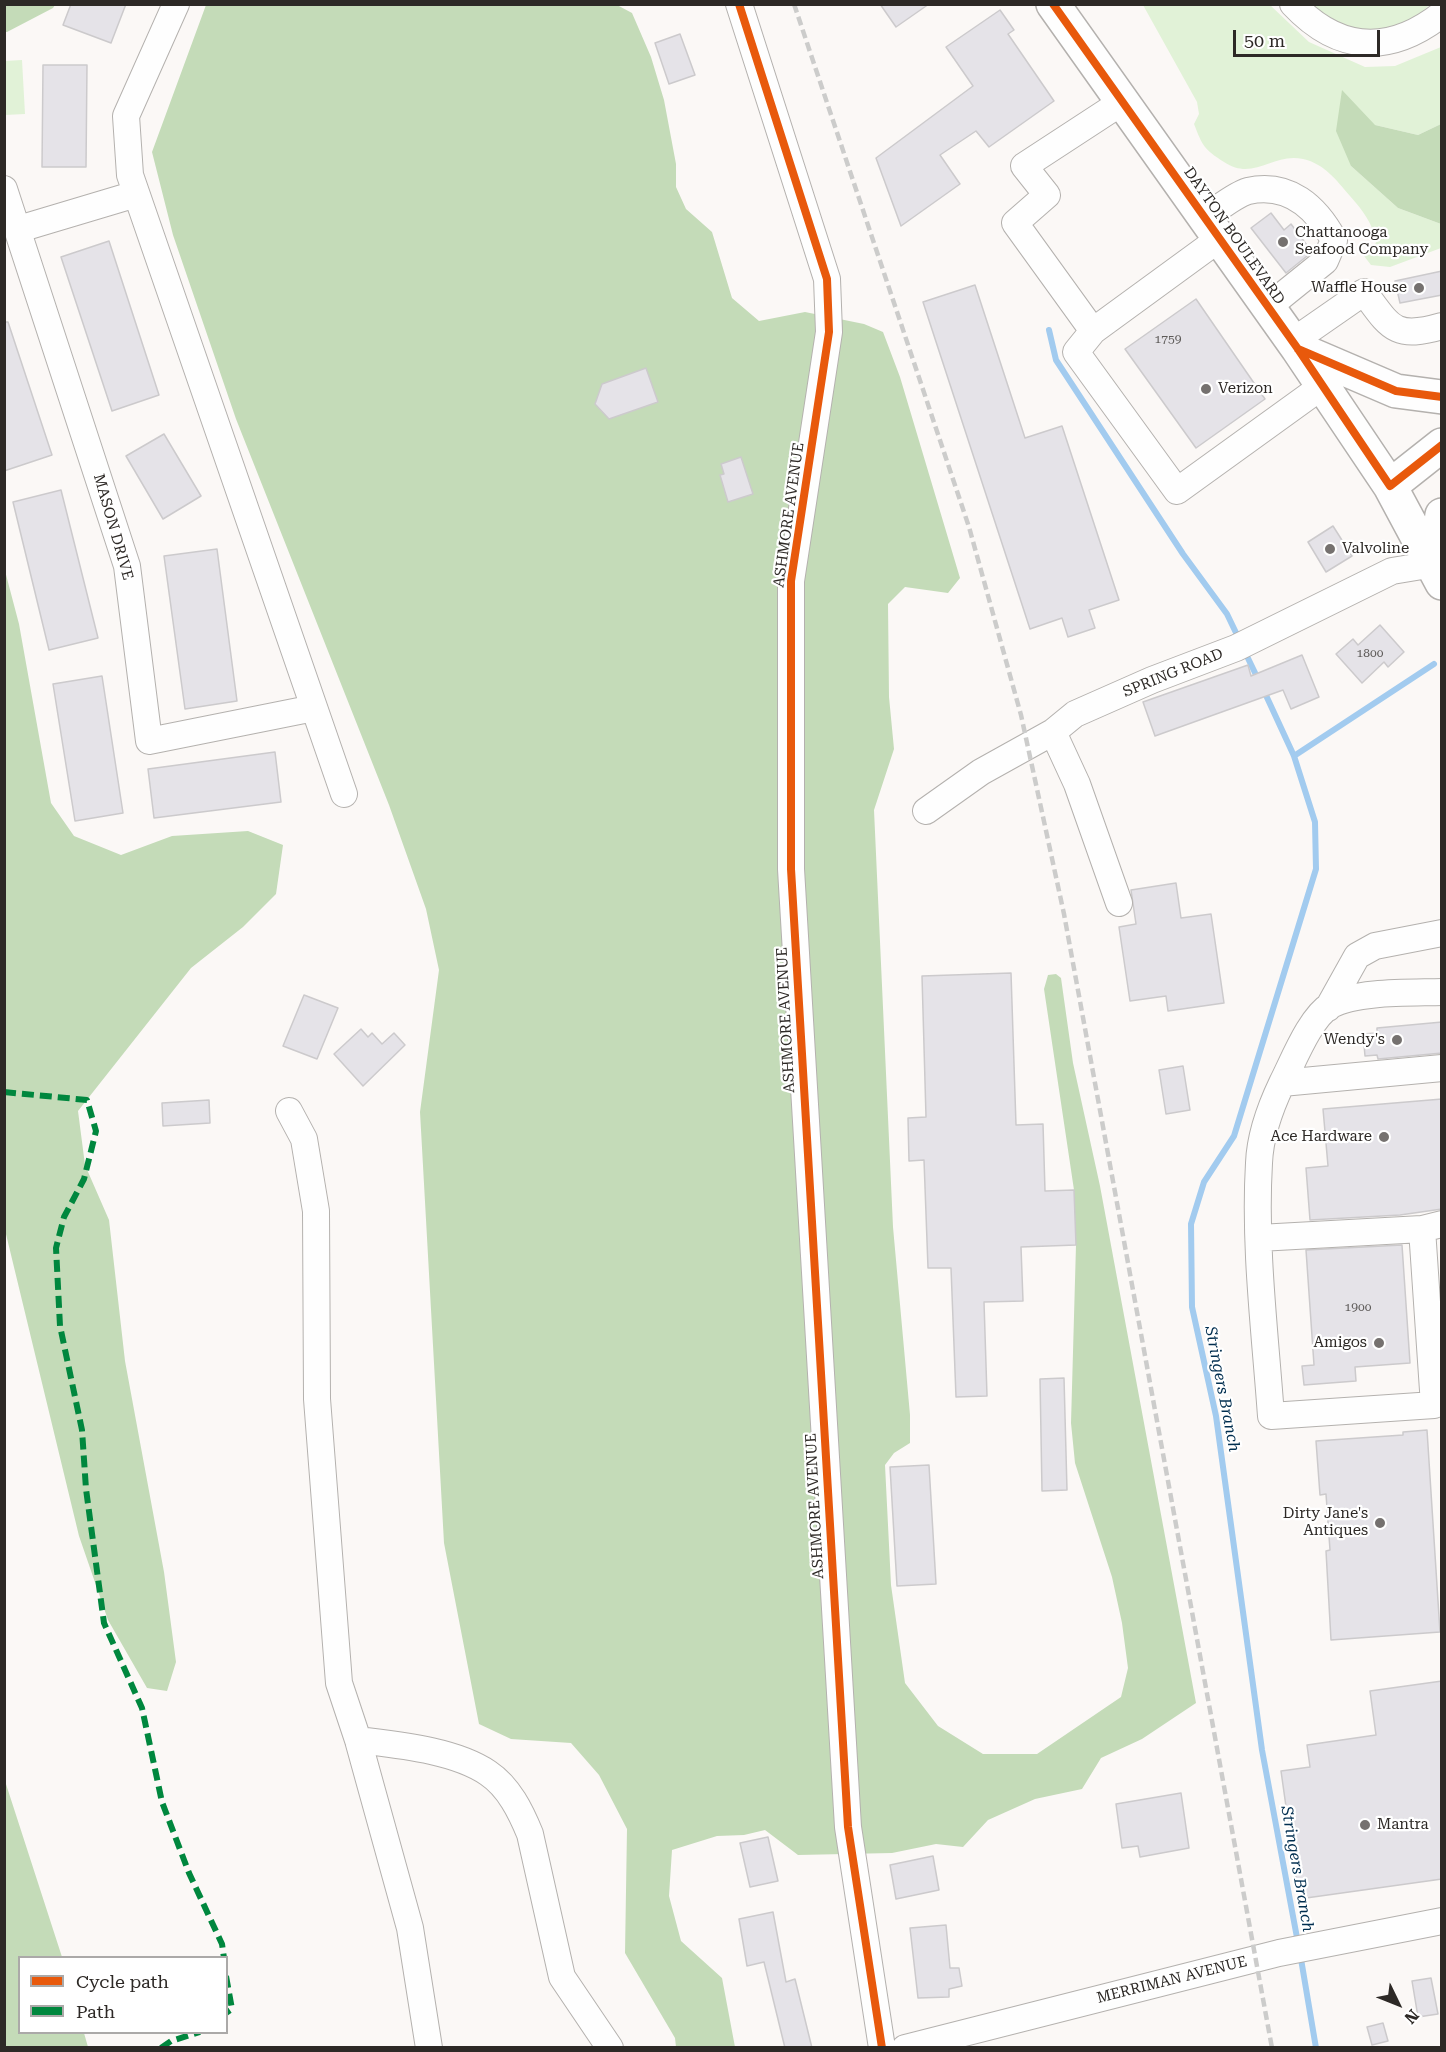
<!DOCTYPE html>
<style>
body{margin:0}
#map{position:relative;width:1446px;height:2052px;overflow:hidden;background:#fbf8f6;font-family:"Roboto Serif",serif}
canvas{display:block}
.frame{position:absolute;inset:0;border:6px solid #2d2926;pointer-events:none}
.legend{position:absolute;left:18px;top:1956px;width:210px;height:78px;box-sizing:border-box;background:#fff;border:2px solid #aba9a8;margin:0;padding:8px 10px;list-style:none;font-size:18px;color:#2d2926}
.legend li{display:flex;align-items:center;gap:12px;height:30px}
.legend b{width:30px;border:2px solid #aba9a8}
.north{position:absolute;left:1368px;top:1974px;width:60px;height:60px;-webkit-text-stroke:4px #fff;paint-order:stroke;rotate:133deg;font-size:16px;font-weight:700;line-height:24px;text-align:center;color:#2d2926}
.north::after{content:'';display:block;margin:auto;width:21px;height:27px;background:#2d2926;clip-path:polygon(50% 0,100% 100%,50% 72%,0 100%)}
.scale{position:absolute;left:1233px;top:30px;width:147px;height:27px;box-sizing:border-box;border:3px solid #2d2926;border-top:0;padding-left:8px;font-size:18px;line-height:21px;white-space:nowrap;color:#2d2926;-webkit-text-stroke:4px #fff;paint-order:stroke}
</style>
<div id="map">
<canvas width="1446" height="2052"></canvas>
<div class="frame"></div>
<ul class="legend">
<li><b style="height:8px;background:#e8590c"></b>Cycle path</li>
<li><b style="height:8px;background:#00873e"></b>Path</li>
</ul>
<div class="north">N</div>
<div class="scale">50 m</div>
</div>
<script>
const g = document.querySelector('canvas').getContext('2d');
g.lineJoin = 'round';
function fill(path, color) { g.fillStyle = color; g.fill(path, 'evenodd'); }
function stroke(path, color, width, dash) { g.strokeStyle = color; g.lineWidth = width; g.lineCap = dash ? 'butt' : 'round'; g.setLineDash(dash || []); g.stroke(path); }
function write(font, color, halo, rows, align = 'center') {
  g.font = font + ' "Roboto Serif",serif'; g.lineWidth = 4.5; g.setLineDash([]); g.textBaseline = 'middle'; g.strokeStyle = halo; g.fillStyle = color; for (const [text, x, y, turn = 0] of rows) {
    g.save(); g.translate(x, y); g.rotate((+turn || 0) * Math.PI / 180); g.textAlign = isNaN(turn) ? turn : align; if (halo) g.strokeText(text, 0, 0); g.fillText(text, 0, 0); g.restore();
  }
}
const green = new Path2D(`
 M1143 5H1270L1309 42 1365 67 1395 66 1441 47V124L1418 135 1375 125 1351 166 1398 208 1441 224V248L1390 267 1371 265 1364 256 1376 243C1373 223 1363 211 1350 196 1336 180 1325 164 1303 159 1273 152 1254 182 1224 162 1204 149 1203 147 1194 124L1199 114 1197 102Z
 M1305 5H1429C1405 34 1365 40 1332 24 1322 19 1313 11 1305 5Z
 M22 60 25 114 5 115V61Z`);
const forest = new Path2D(`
 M5 4H55V5L53 8 7 32H5Z
 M206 5H617L632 13 651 57 664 100 676 164V187L686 209 712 232 732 298 759 321 805 312 864 324 883 332 900 377 960 578 948 593 905 587 888 604 889 697 894 749 874 810 893 1227 910 1415V1443L894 1453 885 1465 891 1585 905 1683 938 1726 983 1754H1037L1121 1697 1128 1668 1122 1623 1112 1577 1075 1463 1071 1423 1076 1245 1074 1190 1044 989 1048 975 1056 974 1061 978 1073 1063 1100 1186 1196 1703 1142 1739 1101 1758 1082 1789 1035 1799 988 1820 963 1847 936 1844 892 1853 798 1855 765 1830 744 1835 717 1836 672 1850 669 1896 681 1941 722 1978 735 2047H676L675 2038 625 1953 627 1829 599 1775 571 1743 511 1739 479 1724 444 1543 420 1112 439 970 426 909 389 805 236 419 173 235 152 152Z
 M1342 90 1375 125 1418 135 1441 124V224L1398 208 1351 166 1336 131Z
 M4 567 19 624 51 803 74 836 121 855 172 836 248 831 283 845 276 894 243 927 191 968 78 1111 85 1165 109 1220 125 1361 164 1572 176 1662 167 1691 147 1688 108 1620 79 1536 5 1230Z
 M5 1781 62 1957 20 1958V2032L84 2033 88 2047H5Z`);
const stream = new Path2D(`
 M1049 330 1056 360 1183 554 1227 614 1239 639
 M1244 650 1258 679
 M1264 691 1294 756 1315 822 1316 869 1234 1136 1204 1182 1191 1224 1192 1307 1216 1416 1262 1750 1298 1943
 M1294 756 1434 664
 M1300 1953 1316 2048`);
const building = new Path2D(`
 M71 4H126L111 43 63 25Z
 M880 4H929L896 27Z
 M1000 10 1014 30 1008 34 1054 101 989 147 976 131 940 155 960 184 901 226 876 158 973 86 946 47Z
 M680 34 695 75 669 84 655 43Z
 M43 65H87L86 167H42Z
 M1271 213 1284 230 1291 224 1312 252 1286 273 1251 228Z
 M109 241 159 395 112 411 61 257Z
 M1442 271V295L1400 303 1395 281Z
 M975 285 1025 438 1062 426 1119 600 1089 610 1095 628 1068 637 1062 618 1030 629 923 302Z
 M1196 299 1265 399 1196 448 1125 349Z
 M4 322H8L52 455 4 471Z
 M646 368 658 402 609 419 595 404 602 384Z
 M164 434 201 496 163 519 126 456Z
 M741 457 753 494 728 502 720 475 724 474 721 464Z
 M61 490 98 638 49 650 13 502Z
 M1333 526 1352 556 1326 572 1308 542Z
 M217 549 237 701 185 709 164 556Z
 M1380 625 1404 652 1388 667 1384 662 1362 683 1336 654 1353 639 1358 645Z
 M1302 655 1319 697 1291 709 1283 690 1155 736 1143 702 1248 665 1251 676Z
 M102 676 123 813 75 821 53 684Z
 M275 752 281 802 154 818 148 769Z
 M1176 883 1181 918 1211 914 1224 1003 1168 1011 1166 996 1130 1001 1119 927 1136 924 1131 890Z
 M1011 973 1016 1125 1043 1124 1045 1191 1074 1190 1076 1245 1021 1247 1023 1301 984 1302 987 1396 956 1397 951 1268H928L924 1160 909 1161 908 1118 926 1117 922 976Z
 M304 995 338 1008 317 1059 283 1046Z
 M1442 1022V1053L1378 1059 1377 1055 1365 1056 1363 1034 1377 1033V1028Z
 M361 1029 368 1037 372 1033 382 1044 394 1033 405 1045 363 1086 334 1054Z
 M1183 1066 1190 1110 1166 1114 1159 1070Z
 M1442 1099V1209L1400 1215 1310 1220 1306 1168 1328 1166 1323 1109Z
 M209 1100 210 1123 163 1126 162 1103Z
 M1402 1245 1410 1363 1355 1367 1356 1381 1304 1385 1302 1366 1314 1365 1306 1250Z
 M1064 1378 1067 1490 1042 1491 1040 1379Z
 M1427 1430 1440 1632 1331 1640 1326 1551 1330 1550 1326 1494 1320 1495 1316 1441 1403 1435V1432Z
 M929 1465 936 1584 897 1586 890 1467Z
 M1442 1681V1879L1299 1899 1281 1771 1310 1767 1307 1745 1376 1735 1370 1691Z
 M1181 1793 1189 1848 1140 1857 1138 1846 1122 1848 1116 1804Z
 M768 1837 778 1881 750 1887 740 1843Z
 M933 1856 939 1890 896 1899 890 1865Z
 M773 1912 786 1982 795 1979 812 2048H785L764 1962 747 1966 739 1919Z
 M946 1925 950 1968H959L962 1986 949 1989V1997L918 1998 910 1928Z
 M1431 1978 1438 2014 1418 2017 1412 1981Z
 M1383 2023 1388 2041 1372 2045 1367 2027Z`);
const minor = new Path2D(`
 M176 4 126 116 130 175 344 794
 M739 4 827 279 829 332 791 581V869L848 1827 882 2048
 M1293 4C1339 53 1390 55 1442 14
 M4 189 127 566 149 741 314 708
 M1204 218C1217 210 1234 195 1248 191 1289 182 1316 207 1334 240L1325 261 1268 307
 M19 229 136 194
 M1219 239 1093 331 1076 352 1177 491 1321 387
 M1093 331 1015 223 1047 195 1024 166 1122 102
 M1292 342 1364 292C1390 327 1394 340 1442 326
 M1053 732 1077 784 1119 903
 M926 811 981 772 1053 732 1075 714 1152 680 1236 648 1392 571 1434 564
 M1328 1008 1357 956 1375 946 1442 933
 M1282 1083C1293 1062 1310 1017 1331 1005 1357 991 1411 993 1442 992
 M289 1111 304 1139 316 1211 317 1399 339 1683 358 1740 410 1928 429 2048
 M1422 1229 1434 1405 1271 1416C1265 1332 1254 1246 1259 1163 1260 1137 1271 1106 1282 1083L1442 1068
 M1259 1238 1422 1229 1442 1224
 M358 1740C397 1745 454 1750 488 1773 509 1787 521 1812 530 1834L562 1977 610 2048
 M905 2048 1279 1953 1442 1921`);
const major = new Path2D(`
 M1053 4 1298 349 1390 486 1442 583
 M1298 349 1396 391 1442 397
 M1390 486 1442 445
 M1434 564 1442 515`);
const rail = new Path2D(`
 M794 4 969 527 1021 715 1064 914 1272 2048`);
const quiet = new Path2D(`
 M4 1092 87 1100 96 1131 84 1179 64 1217 56 1248 60 1326 82 1430 86 1489 104 1623 142 1708 162 1802 189 1873 222 1944 224 1958
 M226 1976 232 2009 226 2013
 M161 2048 171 2041 200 2032`);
const cycleway = new Path2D(`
 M739 4 827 279 829 332 791 581V869L848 1827 882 2048
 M1053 4 1298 349 1390 486 1442 445
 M1298 349 1396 391 1442 397`);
const markers = [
 [1283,242,6,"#75716f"],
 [1419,288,6,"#75716f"],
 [1206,389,6,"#75716f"],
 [1330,549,6,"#75716f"],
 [1397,1040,6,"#75716f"],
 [1384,1137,6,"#75716f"],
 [1379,1343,6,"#75716f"],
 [1380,1523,6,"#75716f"],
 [1365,1825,6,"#75716f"]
];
const numberNames = [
 ["1759",1168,339],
 ["1800",1370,653],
 ["1900",1358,1307]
];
const poiNames = [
 ["Chattanooga",1295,233,"left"],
 ["Seafood Company",1295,250,"left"],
 ["Waffle House",1407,288],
 ["Verizon",1218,389,"left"],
 ["Valvoline",1342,549,"left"],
 ["Wendy's",1385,1040],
 ["Ace Hardware",1372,1137],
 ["Amigos",1367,1343],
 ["Dirty Jane's",1368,1514],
 ["Antiques",1368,1531],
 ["Mantra",1377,1825,"left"]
];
const streetNames = [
 ["DAYTON BOULEVARD",1234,236,55],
 ["ASHMORE AVENUE",789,515,-82],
 ["MASON DRIVE",113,527,74],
 ["SPRING ROAD",1173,673,-22],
 ["ASHMORE AVENUE",786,1020,-93],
 ["ASHMORE AVENUE",815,1506,-93],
 ["MERRIMAN AVENUE",1172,1980,-14]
];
const waterNames = [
 ["Stringers Branch",1222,1389,79],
 ["Stringers Branch",1297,1869,80]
];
fill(green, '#e1f2d7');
fill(forest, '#c4dbb8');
stroke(stream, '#a2cbef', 6);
fill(building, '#e5e3e8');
stroke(building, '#cccacc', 1.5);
stroke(minor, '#b4b1ae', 28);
stroke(major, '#b4b1ae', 36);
stroke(minor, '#fefefe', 26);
stroke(major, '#fefefe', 33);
stroke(rail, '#cccccb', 4.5, [9, 4.5]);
stroke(quiet, '#00873e', 6, [12, 6]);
stroke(cycleway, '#e8590c', 8);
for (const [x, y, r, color] of markers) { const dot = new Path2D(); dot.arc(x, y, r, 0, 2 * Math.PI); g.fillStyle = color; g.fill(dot); stroke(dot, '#fff', 2); }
write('12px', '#5d5a58', null, numberNames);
write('15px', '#2d2926', '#fff', poiNames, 'right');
write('15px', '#2d2926', '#fff', streetNames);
write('italic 16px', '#002e4f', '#fff', waterNames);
</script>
